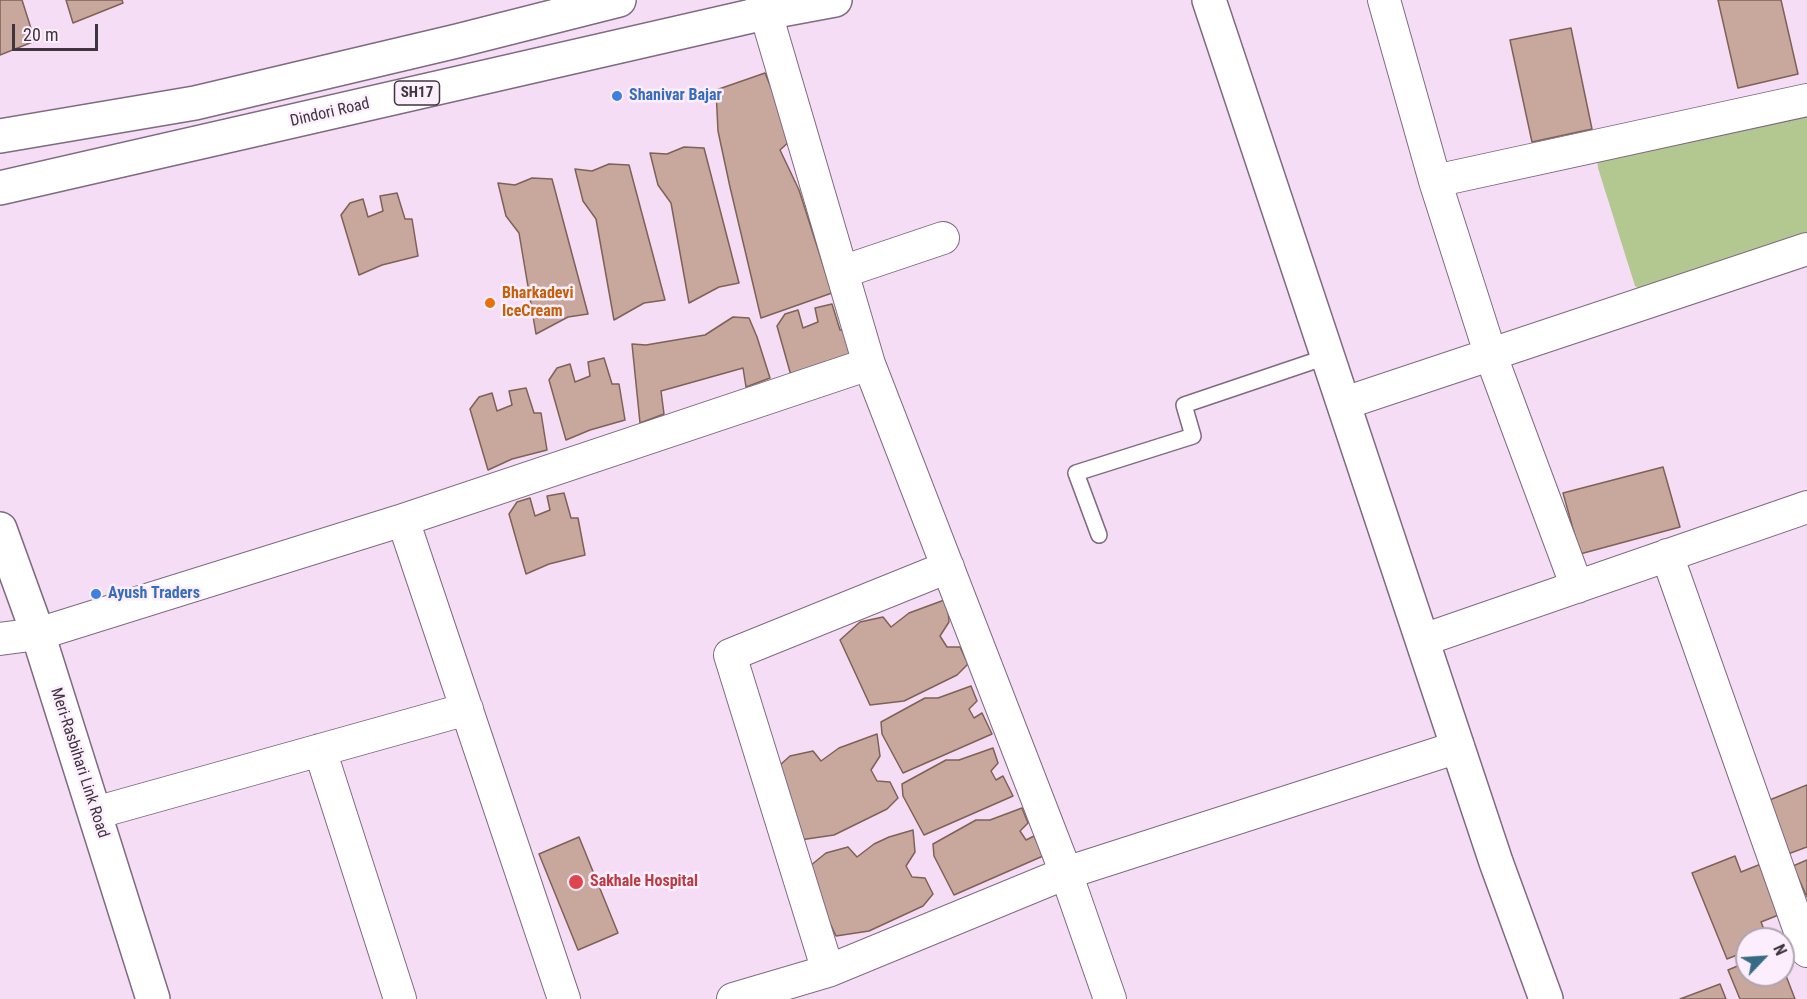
<!DOCTYPE html>
<style>
body{margin:0}
#map{position:relative;width:1807px;height:999px;overflow:hidden;background:#f4ddf5;font-family:"Roboto Condensed",sans-serif}
canvas{display:block}
.north{position:absolute;left:1735px;top:927px;width:60px;height:60px;box-sizing:border-box;background:#fceefc;border:2px solid #b0a4b0;border-radius:50%;rotate:65deg;font-size:16px;font-weight:700;line-height:24px;text-align:center;color:#3e353e}
.north::after{content:'';display:block;margin:auto;width:21px;height:27px;background:#356b86;clip-path:polygon(50% 0,100% 100%,50% 72%,0 100%)}
.scale{position:absolute;left:12px;top:24px;width:86px;height:27px;box-sizing:border-box;border:3px solid #3e353e;border-top:0;padding-left:8px;font-size:18px;line-height:21px;white-space:nowrap;color:#3e353e;-webkit-text-stroke:4px #fceefc;paint-order:stroke}
</style>
<div id="map">
<canvas width="1807" height="999"></canvas>
<div class="north">N</div>
<div class="scale">20 m</div>
</div>
<script>
const g = document.querySelector('canvas').getContext('2d');
g.lineJoin = 'round';
function fill(path, color) { g.fillStyle = color; g.fill(path, 'evenodd'); }
function stroke(path, color, width, dash) { g.strokeStyle = color; g.lineWidth = width; g.lineCap = dash ? 'butt' : 'round'; g.setLineDash(dash || []); g.stroke(path); }
function write(font, color, halo, rows, align = 'center') {
  g.font = font + ' "Roboto Condensed",sans-serif'; g.lineWidth = 5; g.setLineDash([]); g.textBaseline = 'middle'; g.strokeStyle = halo; g.fillStyle = color; for (const [text, x, y, turn = 0] of rows) {
    g.save(); g.translate(x, y); g.rotate((+turn || 0) * Math.PI / 180); g.textAlign = isNaN(turn) ? turn : align; if (halo) g.strokeText(text, 0, 0); g.fillText(text, 0, 0); g.restore();
  }
}
const green = new Path2D(`
 M1807 110V241L1644 292 1635 286 1598 168 1597 159Z`);
const building = new Path2D(`
 M0 0H22L35 41 0 55Z
 M66 0H122L123 3 73 23Z
 M1718 0H1781L1798 74 1738 88Z
 M1571 28 1592 129 1532 142 1510 40Z
 M765 73 792 139 780 150 799 190 832 293 761 318 730 187 718 131 716 90Z
 M684 147 704 148 739 283 719 287 689 303 671 203 658 185 650 153 667 154Z
 M609 164 629 165 665 300 644 303 614 320 596 219 583 201 575 169 592 171Z
 M532 178 552 179 588 314 568 317 536 334 519 233 506 216 498 183 515 185Z
 M397 193 405 219H412L418 256 382 265 359 275 341 215 350 203 363 199 368 217 383 211 380 196Z
 M832 304 840 330H847L853 367 794 386 777 326 785 314 798 310 803 328 818 322 815 308Z
 M733 317 749 318 757 337 770 378 746 387 743 368 661 391 664 414 640 423 632 344 646 345 705 335Z
 M604 358 612 384H619L625 420 590 430 566 440 549 380 557 368 570 364 575 382 590 376 588 362Z
 M526 388 534 413H541L547 450 512 459 488 470 470 409 479 397 492 393 497 411 512 405 509 391Z
 M1663 467 1680 527 1580 554 1563 493Z
 M564 493 571 518H578L585 555 549 564 526 574 509 514 517 502 530 498 535 516 550 510 547 496Z
 M947 599 949 622 940 636 947 647H960L968 664 957 675 904 701 870 705 840 640 860 622 883 617 891 627 909 613Z
 M971 686 977 701 969 709 974 718 982 713 992 734 903 773 882 734 881 722 925 698H938Z
 M877 734 880 756 871 770 877 781 890 782 898 798 887 809 834 835 800 840 770 774 790 756 813 751 821 761 839 748Z
 M993 748 998 763 991 771 996 780 1003 776 1013 796 924 835 903 796 902 784 946 760H959Z
 M1807 785V847L1788 854 1767 801Z
 M1022 808 1028 823 1020 831 1026 840 1034 836 1043 856 954 895 934 856 933 844 976 820H990Z
 M913 830 915 852 906 866 912 877 925 878 933 894 923 906 869 931 836 936 805 870 826 853 848 847 857 857 874 844 889 837Z
 M579 837 618 933 578 950 539 854Z
 M1735 856 1741 872 1761 864 1781 914 1761 922 1768 939H1747V951L1727 959 1692 873Z
 M1807 860V897L1793 866Z
 M1747 962V975H1783V968L1795 999H1740L1728 970Z
 M1720 984 1726 999H1680Z`);
const service = new Path2D(`
 M1099 535 1076 473 1193 436 1184 405 1329 356`);
const minor = new Path2D(`
 M762 0 869 364 1066 873 1110 999
 M1384 0 1435 181 1491 356 1577 587
 M1435 181 1807 100
 M842 272 943 238
 M1345 403 1807 249
 M403 520 564 999
 M1667 555 1807 951
 M948 567 730 655 828 971 1066 873 1458 747
 M0 639 38 634 403 520 869 364
 M1423 640 1807 507
 M320 750 400 999
 M95 813 467 709
 M733 999 828 971`);
const tertiary = new Path2D(`
 M1209 0 1496 862 1546 999`);
const secondary = new Path2D(`
 M0 529 38 634 153 999`);
const primary = new Path2D(`
 M0 136 195 103 457 41 619 0
 M0 188 765 13 835 0`);
const markers = [
 [617,96,6,"#3f7fe0"],
 [490,303,6,"#e8710a"],
 [96,594,6,"#3f7fe0"],
 [576,882,8,"#e0444e"]
];
const shields = [
 [417,93,45]
];
const shieldNames = [
 ["SH17",417,93]
];
const shopNames = [
 ["Shanivar Bajar",629,96],
 ["Ayush Traders",108,594]
];
const streetNames = [
 ["Dindori Road",330,113,-13],
 ["Meri-Rasbihari Link Road",79,763,72]
];
const foodNames = [
 ["Bharkadevi",502,294],
 ["IceCream",502,312]
];
const healthNames = [
 ["Sakhale Hospital",590,882]
];
fill(green, '#b3c791');
fill(building, '#c8a89d');
stroke(building, '#7e6157', 1.5);
stroke(service, '#7f6b80', 18);
stroke(minor, '#7f6b80', 34);
stroke(tertiary, '#7f6b80', 36);
stroke(secondary, '#7f6b80', 36);
stroke(primary, '#7f6b80', 36);
stroke(service, '#fff', 15);
stroke(minor, '#fff', 32);
stroke(tertiary, '#fff', 33);
stroke(secondary, '#fff', 33);
stroke(primary, '#fff', 33);
for (const [x, y, r, color] of markers) { const dot = new Path2D(); dot.arc(x, y, r, 0, 2 * Math.PI); g.fillStyle = color; g.fill(dot); stroke(dot, '#fceefc', 2); }
for (const [x, y, w] of shields) { const box = new Path2D(); box.roundRect(x - w / 2, y - 12, w, 24, 4.5); g.fillStyle = '#fceefc'; g.fill(box); stroke(box, '#3e353e', 1.5); }
write('bold 15px', '#3e353e', null, shieldNames);
write('bold 16px', '#366cbe', '#fceefc', shopNames, 'left');
write('16px', '#3e353e', '#fceefc', streetNames);
write('bold 16px', '#c56008', '#fceefc', foodNames, 'left');
write('bold 16px', '#be3a42', '#fceefc', healthNames, 'left');
</script>
